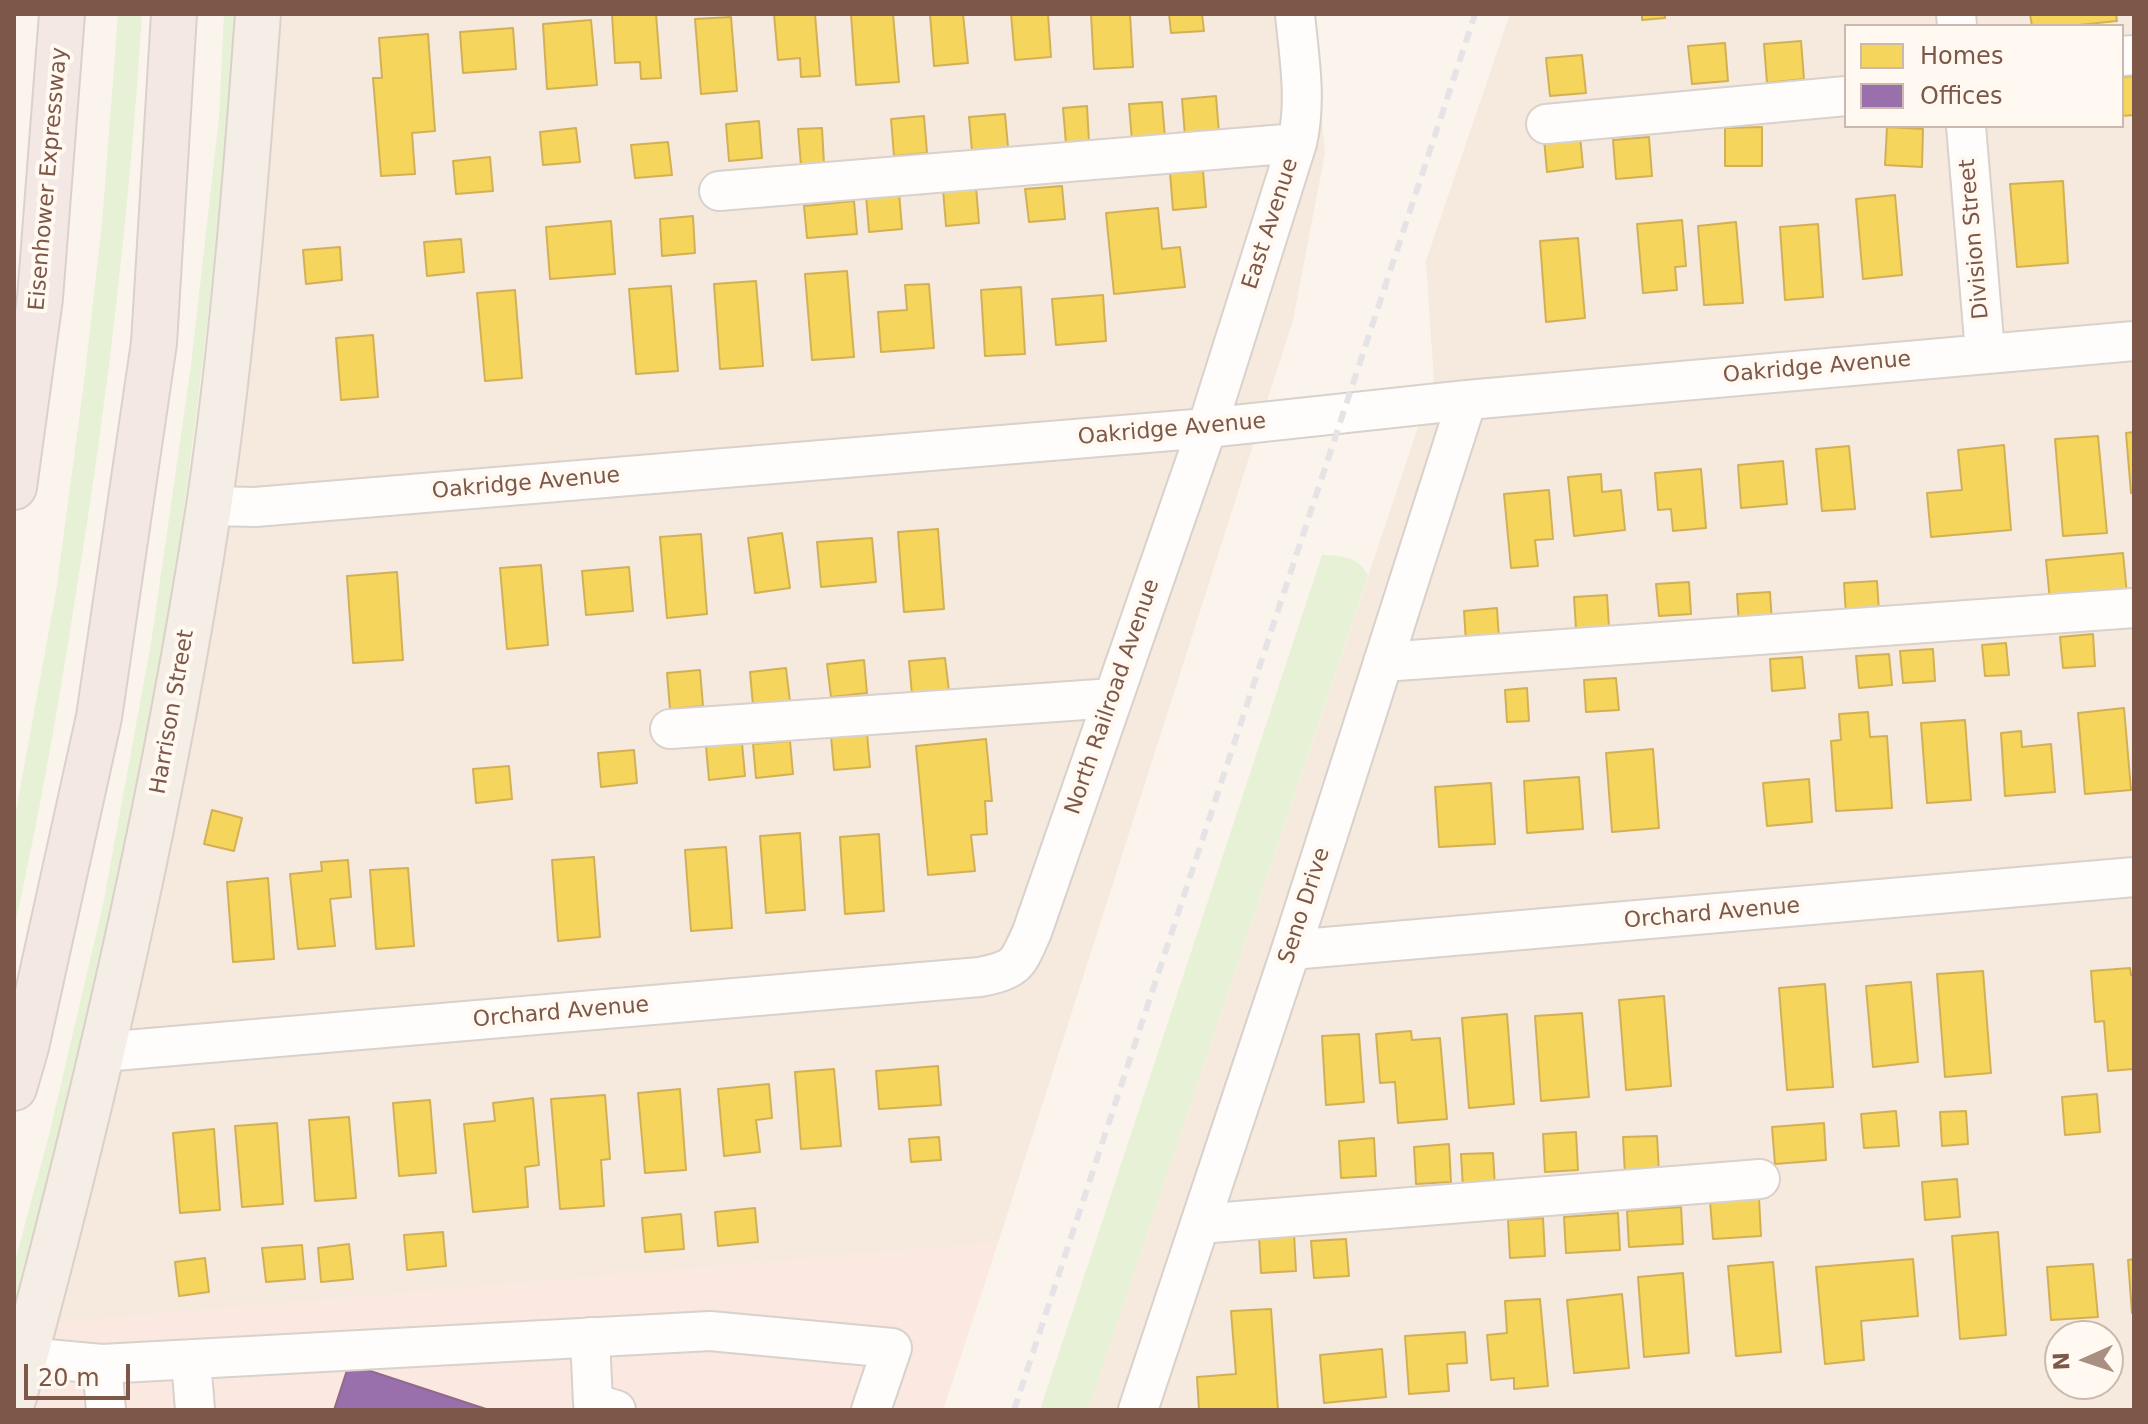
<!DOCTYPE html>
<style>
body{margin:0}
#map{position:relative;width:2148px;height:1424px;overflow:hidden;background:#faf4ed;font-family:"DejaVu Sans",sans-serif}
canvas{display:block}
.frame{position:absolute;inset:0;border:16px solid #7d5848;pointer-events:none}
.legend{position:absolute;left:1844px;top:24px;width:280px;height:104px;box-sizing:border-box;background:#fff9f1;border:2px solid #cbb9ad;margin:0;padding:10px 14px;list-style:none;font-size:24px;color:#7d5848}
.legend li{display:flex;align-items:center;gap:16px;height:40px}
.legend b{width:40px;border:2px solid #cbb9ad}
.north{position:absolute;left:2044px;top:1320px;width:80px;height:80px;box-sizing:border-box;background:#fff9f1;border:2px solid #cbb9ad;border-radius:50%;rotate:267deg;font-size:22px;font-weight:700;line-height:32px;text-align:center;color:#7d5848}
.north::after{content:'';display:block;margin:auto;width:28px;height:36px;background:#a98f82;clip-path:polygon(50% 0,100% 100%,50% 72%,0 100%)}
.scale{position:absolute;left:24px;top:1364px;width:106px;height:36px;box-sizing:border-box;border:4px solid #7d5848;border-top:0;padding-left:10px;font-size:24px;line-height:28px;white-space:nowrap;color:#7d5848;-webkit-text-stroke:6px #fff9f1;paint-order:stroke}
</style>
<div id="map">
<canvas width="2148" height="1424"></canvas>
<div class="frame"></div>
<ul class="legend">
<li><b style="height:22px;background:#f6d55c"></b>Homes</li>
<li><b style="height:22px;background:#9970ab"></b>Offices</li>
</ul>
<div class="north">N</div>
<div class="scale">20 m</div>
</div>
<script>
const g = document.querySelector('canvas').getContext('2d');
g.lineJoin = 'round';
function fill(path, color) { g.fillStyle = color; g.fill(path, 'evenodd'); }
function stroke(path, color, width, dash) { g.strokeStyle = color; g.lineWidth = width; g.lineCap = dash ? 'butt' : 'round'; g.setLineDash(dash || []); g.stroke(path); }
function write(font, color, halo, rows, align = 'center') {
  g.font = font + ' "DejaVu Sans",sans-serif'; g.lineWidth = 8; g.setLineDash([]); g.textBaseline = 'middle'; g.strokeStyle = halo; g.fillStyle = color; for (const [text, x, y, turn = 0] of rows) {
    g.save(); g.translate(x, y); g.rotate((+turn || 0) * Math.PI / 180); g.textAlign = isNaN(turn) ? turn : align; if (halo) g.strokeText(text, 0, 0); g.fillText(text, 0, 0); g.restore();
  }
}
const residential = new Path2D(`
 M283 14H1312L1325 153 1293 320 998 1243 55 1323 88 1206 155 927 203 675 251 331 269 159 277 46Z
 M1510 14H2134V1410H1088L1434 380 1426 261ZM1846 26H2122V126H1846ZM2060 1336H2108V1384H2060Z`);
const commercial = new Path2D(`
 M998 1243 943 1410H30L55 1323Z`);
const green = new Path2D(`
 M118 14H142C130 206 108 397 77 587 59 701 40 815 14 928V822L56 592 83 390 102 224Z
 M224 14H236C231 109 221 203 210 298 193 449 173 600 145 750 110 939 63 1125 14 1311V1265L49 1135 103 905 151 643 191 366 219 117Z
 M1322 555C1343 556 1357 556 1368 575L1088 1410H1040Z`);
const homes = new Path2D(`
 M612 14H656L661 78 641 79 640 62 615 63Z
 M774 14H815L820 76 801 77 800 58 778 60Z
 M851 14H893L899 82 856 85Z
 M930 14H963L968 63 934 66Z
 M1011 14H1048L1051 57 1015 60Z
 M1091 14H1130L1133 67 1094 69Z
 M1169 14H1202L1204 31 1171 33Z
 M1642 14H1665V18L1642 20Z
 M2030 14H2116L2117 21 2069 26H2032Z
 M731 17 737 91 701 94 695 19Z
 M591 20 597 85 547 89 543 24Z
 M513 28 516 69 463 73 460 32Z
 M428 34 435 131 412 133 415 174 381 176 373 78H382L379 38Z
 M1801 41 1804 79 1767 83 1764 44Z
 M1725 43 1728 81 1692 84 1688 46Z
 M1582 55 1586 93 1550 96 1546 58Z
 M2134 76V115L2122 116V77Z
 M1216 96 1219 133 1185 136 1182 99Z
 M1162 102 1165 138 1132 141 1129 104Z
 M1087 106 1089 142 1066 144 1063 108Z
 M1005 114 1008 147 972 151 969 117Z
 M924 116 927 153 894 156 891 119Z
 M759 121 762 158 729 161 726 124Z
 M1762 127V166H1725V128Z
 M1887 127 1923 129 1922 167 1885 165Z
 M576 128 580 162 543 165 540 132Z
 M822 128 824 164 801 166 798 129Z
 M1580 136 1583 167 1547 172 1544 139Z
 M1649 137 1652 176 1616 179 1613 140Z
 M668 142 672 175 635 178 631 145Z
 M490 157 493 191 456 194 453 161Z
 M1203 171 1206 207 1173 210 1170 173Z
 M2063 181 2068 263 2017 267 2010 184Z
 M1062 186 1065 219 1029 222 1025 189Z
 M976 187 979 223 946 226 943 189Z
 M899 192 902 229 869 232 866 195Z
 M1895 195 1902 275 1863 279 1856 199Z
 M854 201 857 234 807 238 804 206Z
 M1158 208 1162 249 1180 247 1185 287 1114 294 1106 213Z
 M693 216 695 253 662 256 660 219Z
 M1682 220 1686 266 1675 267 1677 290 1643 293 1637 224Z
 M611 221 615 274 550 279 546 227Z
 M1736 222 1743 303 1704 305 1698 226Z
 M1818 224 1823 297 1785 300 1780 227Z
 M1578 238 1585 318 1546 322 1540 241Z
 M461 239 464 272 427 276 424 242Z
 M340 247 342 280 306 284 303 250Z
 M847 271 854 357 812 360 805 274Z
 M756 281 763 366 720 369 714 284Z
 M929 284 934 348 881 352 878 312 907 310 905 285Z
 M671 286 678 371 636 374 629 289Z
 M1021 287 1025 354 985 356 981 290Z
 M515 290 522 378 485 381 477 293Z
 M1103 295 1106 341 1056 345 1052 299Z
 M373 335 378 397 341 400 336 338Z
 M2134 432V493H2131L2126 433Z
 M2098 436 2107 533 2063 536 2055 439Z
 M2004 445 2011 530 1931 537 1927 493 1962 490 1958 450Z
 M1849 446 1855 509 1822 511 1816 449Z
 M1783 461 1787 504 1741 508 1738 465Z
 M1701 469 1706 528 1673 531 1671 509 1658 510 1655 473Z
 M1601 474 1602 492 1621 490 1625 530 1574 536 1568 477Z
 M1549 490 1553 539 1535 540 1538 566 1511 568 1504 494Z
 M938 529 944 609 904 612 898 532Z
 M782 533 790 588 755 593 748 538Z
 M701 534 707 614 667 618 660 537Z
 M872 538 876 582 821 587 817 542Z
 M2123 553 2127 595 2050 601 2046 560Z
 M541 565 548 645 507 649 500 568Z
 M629 567 633 611 586 615 582 571Z
 M397 572 403 660 353 663 347 576Z
 M1877 581 1879 612 1846 615 1844 583Z
 M1689 582 1691 614 1659 616 1656 584Z
 M1770 592 1772 624 1739 626 1737 594Z
 M1607 595 1609 627 1576 629 1574 597Z
 M1497 608 1499 640 1466 642 1464 611Z
 M2093 634 2095 666 2063 668 2060 637Z
 M2006 643 2009 675 1985 676 1982 645Z
 M1933 649 1935 681 1903 683 1900 651Z
 M1889 654 1892 685 1859 688 1856 656Z
 M1802 657 1805 688 1772 691 1770 659Z
 M945 658 949 691 912 695 909 661Z
 M864 660 867 693 831 697 827 664Z
 M786 668 790 702 753 706 750 672Z
 M700 670 703 706 670 709 667 673Z
 M1616 678 1619 710 1586 712 1584 680Z
 M1527 688 1529 721 1507 722 1505 690Z
 M2124 708 2131 790 2085 794 2078 713Z
 M1868 712 1870 737 1887 736 1892 808 1836 811 1831 741 1841 740 1839 714Z
 M1965 720 1971 800 1927 803 1921 723Z
 M2021 731 2022 747 2051 744 2055 792 2005 796 2001 733Z
 M867 733 870 767 834 770 831 736Z
 M986 739 992 801H985L987 834 971 835 975 871 928 875 916 746Z
 M790 741 793 774 756 778 753 744Z
 M742 743 745 776 709 780 706 746Z
 M1653 749 1659 828 1612 832 1606 753Z
 M634 750 637 783 601 787 598 753Z
 M509 766 512 799 476 803 473 769Z
 M1579 777 1583 829 1527 833 1524 781Z
 M1809 779 1812 822 1767 826 1763 783Z
 M1491 783 1495 844 1439 847 1435 787Z
 M212 810 242 818 234 851 204 844Z
 M800 833 805 910 766 913 760 836Z
 M879 834 884 911 845 914 840 837Z
 M726 847 732 928 691 931 685 850Z
 M594 857 600 937 558 941 552 860Z
 M348 860 351 897 330 899 335 946 298 949 290 874 322 871 321 862Z
 M408 868 414 946 376 949 370 870Z
 M268 878 274 959 233 962 227 882Z
 M2130 968 2131 975H2134V1069L2108 1071 2104 1021 2095 1022 2091 971Z
 M1983 971 1991 1073 1945 1077 1937 974Z
 M1911 982 1918 1062 1873 1067 1866 986Z
 M1825 984 1833 1087 1787 1090 1779 988Z
 M1664 996 1671 1086 1626 1090 1619 1000Z
 M1582 1013 1589 1097 1541 1101 1535 1016Z
 M1507 1014 1514 1104 1469 1108 1462 1018Z
 M1411 1031 1412 1040 1440 1038 1447 1119 1398 1123 1395 1082 1380 1083 1376 1034Z
 M1359 1034 1364 1102 1326 1105 1322 1036Z
 M938 1066 941 1105 879 1109 876 1071Z
 M834 1069 841 1146 801 1149 795 1072Z
 M769 1084 772 1118 756 1120 760 1152 724 1156 718 1089Z
 M680 1089 686 1170 645 1173 638 1093Z
 M2097 1094 2100 1132 2065 1135 2062 1097Z
 M605 1095 610 1159 601 1160 604 1206 560 1209 551 1099Z
 M533 1098 539 1165 525 1167 528 1207 473 1212 464 1124 495 1121 493 1103Z
 M430 1100 436 1173 399 1176 393 1103Z
 M1896 1111 1899 1146 1864 1148 1861 1114Z
 M1966 1111 1968 1144 1942 1146 1940 1112Z
 M349 1117 356 1198 315 1201 309 1120Z
 M277 1123 283 1204 242 1207 235 1126Z
 M1824 1123 1826 1160 1775 1164 1772 1127Z
 M214 1129 220 1210 180 1213 173 1133Z
 M1576 1132 1578 1170 1545 1172 1543 1134Z
 M1657 1136 1659 1173 1625 1175 1623 1137Z
 M939 1137 941 1160 911 1162 909 1139Z
 M1374 1138 1376 1176 1341 1178 1339 1141Z
 M1449 1144 1451 1182 1416 1184 1414 1147Z
 M1493 1153 1495 1187 1463 1188 1461 1154Z
 M1957 1179 1960 1217 1925 1220 1922 1182Z
 M1759 1198 1761 1236 1713 1239 1710 1201Z
 M1681 1207 1683 1244 1629 1247 1627 1211Z
 M755 1208 758 1242 718 1246 715 1212Z
 M1618 1213 1620 1250 1566 1253 1564 1217Z
 M681 1214 684 1249 645 1252 642 1218Z
 M1543 1218 1545 1256 1510 1258 1508 1220Z
 M443 1232 446 1266 407 1270 404 1235Z
 M1998 1232 2006 1335 1960 1339 1952 1236Z
 M1294 1233 1296 1271 1261 1273 1259 1235Z
 M1346 1239 1349 1276 1314 1278 1311 1241Z
 M349 1244 353 1279 321 1282 318 1248Z
 M302 1245 305 1279 266 1282 262 1248Z
 M205 1258 209 1292 179 1296 175 1262Z
 M1913 1259 1918 1316 1861 1321 1864 1360 1825 1364 1816 1267Z
 M2134 1259V1313H2132L2128 1260Z
 M1773 1262 1781 1352 1736 1356 1728 1266Z
 M2093 1264 2098 1317 2051 1320 2047 1267Z
 M1683 1273 1689 1353 1644 1357 1638 1277Z
 M1622 1294 1629 1368 1574 1373 1567 1300Z
 M1540 1299 1548 1386 1514 1389V1378L1491 1380 1487 1335 1507 1333 1505 1301Z
 M1271 1309 1278 1410H1199L1197 1377 1236 1374 1231 1311Z
 M1465 1332 1467 1363 1447 1364 1449 1391 1409 1394 1405 1336Z
 M1382 1349 1386 1397 1324 1403 1320 1355Z`);
const offices = new Path2D(`
 M349 1364 489 1410H334Z`);
const minor = new Path2D(`
 M1956 14 1957 26
 M2122 56 2134 55
 M1546 124 1846 96
 M1966 126 1985 352
 M719 191 1297 143
 M209 506 255 507 1207 428 1467 400 2134 341
 M1383 662 2134 608
 M670 729 1113 698
 M1291 950 2134 877
 M103 1052 980 977C1018 969 1017 965 1032 932L1207 428 1297 143C1307 100 1299 57 1295 14
 M1200 1224 1760 1179
 M590 1337 593 1403 616 1410
 M25 1357 102 1364 710 1331 892 1348 871 1410
 M191 1359 195 1410
 M102 1364 106 1410
 M1138 1410 1291 950 1467 400`);
const major = new Path2D(`
 M14 1397C94 1104 163 807 209 506 233 343 246 178 258 14`);
const highway = new Path2D(`
 M14 487 40 298 62 14
 M14 1088 26 1047 99 717 154 343 174 14`);
const rail = new Path2D(`
 M1014 1410 1475 14`);
const streetNames = [
 ["Eisenhower Expressway",49,179,-85],
 ["East Avenue",1271,224,-72],
 ["Division Street",1975,239,-95],
 ["Oakridge Avenue",1817,368,-5],
 ["Oakridge Avenue",1172,430,-5],
 ["Oakridge Avenue",526,484,-5],
 ["North Railroad Avenue",1113,697,-71],
 ["Harrison Street",173,712,-80],
 ["Seno Drive",1305,906,-72],
 ["Orchard Avenue",1712,914,-5],
 ["Orchard Avenue",561,1013,-5]
];
fill(residential, '#f6e9dd');
fill(commercial, '#fae8e1');
fill(green, '#e7f1d6');
fill(homes, '#f6d55c');
stroke(homes, '#d2b056', 2);
fill(offices, '#9970ab');
stroke(offices, '#91698d', 2);
stroke(minor, '#d9d1cb', 42);
stroke(major, '#dcd0ca', 48);
stroke(highway, '#dcd0ca', 48);
stroke(minor, '#fefdfc', 38);
stroke(major, '#f4eee6', 44);
stroke(highway, '#f3e8e4', 44);
stroke(rail, '#e6e3e6', 6, [12, 8]);
write('22px', '#7d5848', '#fff9f1', streetNames);
</script>
